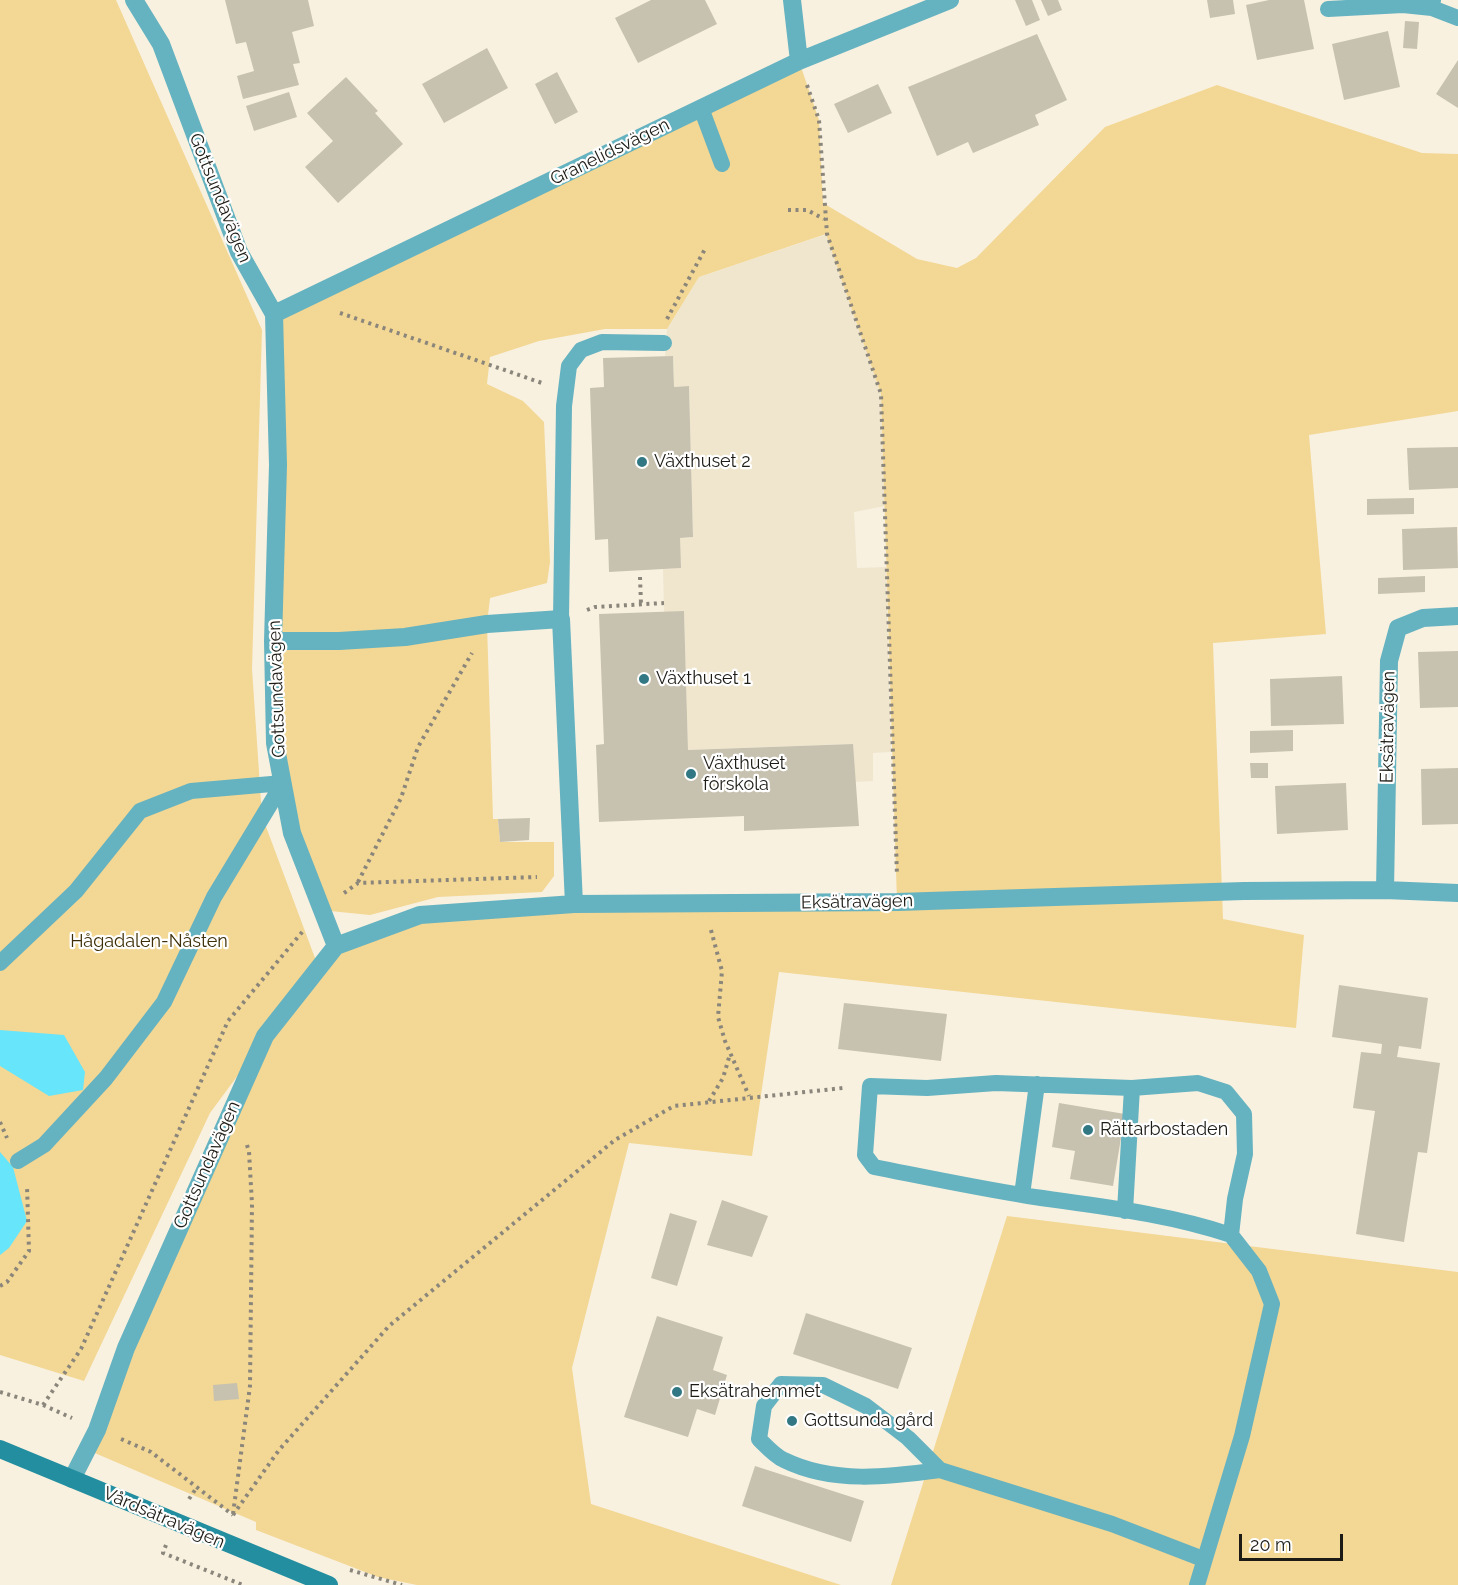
<!DOCTYPE html>
<meta charset="utf-8">
<style>
body{margin:0}
#map{position:relative;width:1458px;height:1585px;overflow:hidden;background:#f8f1e0;font-family:Raleway,sans-serif}
canvas{display:block}
.scale{position:absolute;left:1239px;top:1534px;width:104px;height:27px;box-sizing:border-box;border:3px solid #1d1b15;border-top:0;padding-left:8px;font-size:18px;line-height:21px;white-space:nowrap;color:#1d1b15;-webkit-text-stroke:4px #fff;paint-order:stroke}
</style>
<div id="map">
<canvas width="1458" height="1585"></canvas>
<div class="scale">20 m</div>
</div>
<script>
const g = document.querySelector('canvas').getContext('2d');
g.lineJoin = 'round';
function fill(path, color) { g.fillStyle = color; g.fill(path, 'evenodd'); }
function stroke(path, color, width, dash) { g.strokeStyle = color; g.lineWidth = width; g.lineCap = dash ? 'butt' : 'round'; g.setLineDash(dash || []); g.stroke(path); }
function write(font, color, halo, rows, align = 'center') {
  g.font = font + ' Raleway,sans-serif'; g.lineWidth = 4.5; g.setLineDash([]); g.textBaseline = 'middle'; g.strokeStyle = halo; g.fillStyle = color; for (const [text, x, y, turn = 0] of rows) {
    g.save(); g.translate(x, y); g.rotate((+turn || 0) * Math.PI / 180); g.textAlign = isNaN(turn) ? turn : align; if (halo) g.strokeText(text, 0, 0); g.fillText(text, 0, 0); g.restore();
  }
}
const built = new Path2D(`
 M827 234 881 394 885 506 854 512 857 568 886 567 891 752 873 753V781L854 782 852 744 688 750 684 612H664L663 569 680 568V538L693 537 689 386 674 387 673 356H665L667 329 699 277Z`);
const green = new Path2D(`
 M0 0H116L262 330 252 669 262 816 318 966 336 946 420 915 897 902 881 394 826 234 699 277 667 329H605L539 341 490 357 487 384 523 401 544 422 550 562 547 583 490 598 487 624 493 819H498L500 842H554V876L542 892 438 897 370 915 320 910 275 743 274 314 799 61 819 120 823 203 917 259 957 268 976 258 1105 127 1217 85 1422 153 1458 154V411L1309 435 1326 634 1213 643 1223 919 1304 935 1296 1028 779 972 752 1156 629 1143 572 1368 591 1504 841 1585H417L378 1577 256 1530V1522L90 1451 261 1044 210 1113 84 1381 0 1355Z
 M1007 1216 1458 1272V1585H891Z`);
const water = new Path2D(`
 M0 1030 64 1035 85 1072 83 1090 49 1096 0 1066Z
 M0 1152 13 1167 27 1221 9 1248 0 1255Z`);
const building = new Path2D(`
 M225 0H308L314 26 292 32 300 63 293 64 299 85 243 99 237 76 254 71 246 42 236 44Z
 M651 0H705L717 24 638 63 615 18Z
 M1015 0H1032L1040 20 1026 26Z
 M1041 0H1058L1062 10 1048 16Z
 M1207 0H1233L1235 14 1210 18Z
 M1269 0H1304L1314 49 1257 60 1246 5Z
 M1405 21 1419 22 1417 49 1403 48Z
 M1388 31 1400 87 1344 100 1332 44Z
 M1037 34 1067 100 1035 115 1039 125 973 153 968 142 937 156 908 87Z
 M487 48 508 88 444 123 422 84Z
 M1458 60V108L1436 94Z
 M557 72 578 112 555 124 535 84Z
 M346 77 378 111 375 113 403 144 338 203 305 167 333 141 307 113Z
 M878 84 892 113 848 133 834 104Z
 M289 92 297 117 254 131 246 106Z
 M673 356 674 387 689 386 693 537 680 538 681 568 609 572 608 539 595 540 590 388 604 387 603 358Z
 M1458 447V488L1409 490 1407 448Z
 M1414 498V514L1367 515V499Z
 M1457 527 1458 568 1403 570 1402 529Z
 M1425 576V592L1378 594V578Z
 M684 611 688 750 853 744 859 826 744 831V816L599 822 596 745 604 744 599 614Z
 M1458 651V707L1420 708 1418 652Z
 M1342 676 1344 724 1271 726 1270 679Z
 M1293 730V751L1250 753V731Z
 M1250 763H1268V778H1251Z
 M1458 768V824L1422 825 1421 769Z
 M1346 783 1348 830 1277 834 1275 786Z
 M530 818 529 840 500 842 498 819Z
 M1339 985 1428 998 1421 1049 1399 1046 1397 1057 1440 1063 1427 1153 1418 1152 1404 1242 1356 1234 1375 1111 1353 1108 1361 1052 1381 1054 1382 1044 1332 1037Z
 M844 1003 947 1014 941 1061 838 1049Z
 M1059 1103 1125 1114 1113 1186 1070 1179 1075 1151 1052 1147Z
 M722 1200 768 1216 752 1257 707 1245Z
 M670 1213 697 1221 677 1286 651 1278Z
 M806 1313 912 1348 898 1389 793 1354Z
 M657 1316 723 1337 713 1370 727 1375 715 1415 697 1409 688 1437 624 1417Z
 M237 1383 239 1399 214 1401 213 1385Z
 M755 1466 864 1501 851 1542 742 1506Z`);
const path = new Path2D(`
 M807 85 819 120 827 234 881 394 897 876
 M788 210H807L824 219
 M340 313 542 383
 M667 319 705 249
 M640 577 641 604
 M587 610 595 607 664 603
 M358 882 401 798 418 747 472 653
 M344 893 358 883 537 877
 M711 930 722 971 718 1017 725 1041 749 1096
 M709 1101 723 1078 730 1054
 M0 1122 7 1138
 M0 1286 7 1282 29 1251 27 1186
 M0 1392 43 1405 72 1418
 M43 1405 81 1349 228 1021 303 931
 M121 1439 151 1452 233 1515
 M189 1499 197 1487
 M233 1514 250 1386 252 1204 249 1152 247 1145
 M233 1515 279 1450 389 1326 615 1140 674 1106 843 1088
 M166 1545 163 1553 243 1585
 M350 1570 402 1585`);
const lane = new Path2D(`
 M1433 0 1432 8 1458 18
 M1328 9 1403 5 1432 8
 M701 108 722 164
 M561 619 564 406 569 366 581 350 602 342 664 343
 M0 963 76 891 140 811 191 791 283 783 214 897 164 1002 106 1078 44 1145 18 1161
 M1022 1195 1037 1084
 M1125 1211 1132 1088
 M940 1470C888 1477 833 1484 784 1460 775 1456 766 1446 759 1439L764 1406 781 1384 823 1385 866 1406 908 1438 940 1470 1112 1524 1203 1559
 M1197 1585 1242 1436 1272 1304 1259 1271 1231 1235 1235 1199 1245 1154 1244 1114 1226 1092 1198 1083 1132 1088 996 1083 927 1088 870 1086 865 1155 874 1167C925 1177 977 1188 1028 1196 1096 1206 1166 1213 1231 1235`);
const street = new Path2D(`
 M792 0 799 61
 M274 314 799 61 950 0
 M273 641H339L405 637 487 624 561 619 574 904
 M1385 890 1389 661 1398 628 1423 618 1458 616
 M336 946 420 915 574 904 897 902 1244 891 1385 890 1458 893
 M72 1479 97 1430 126 1348 265 1036 336 946 292 833 275 743 273 641 278 465 274 314 239 252 161 44 134 0`);
const secondary = new Path2D(`
 M0 1449 329 1585`);
const markers = [
 [642,462,6,"#327884"],
 [644,679,6,"#327884"],
 [691,774,6,"#327884"],
 [1088,1130,6,"#327884"],
 [677,1392,6,"#327884"],
 [792,1421,6,"#327884"]
];
const streetNames = [
 ["Granelidsvägen",610,152,-26],
 ["Gottsundavägen",220,198,68],
 ["Gottsundavägen",277,689,-92],
 ["Eksätravägen",1388,727,-89],
 ["Eksätravägen",857,902,-1],
 ["Gottsundavägen",207,1165,-66],
 ["Vårdsätravägen",164,1518,23]
];
const poiNames = [
 ["Växthuset 2",654,462],
 ["Växthuset 1",656,679],
 ["Växthuset",703,764],
 ["förskola",703,785],
 ["Rättarbostaden",1100,1130],
 ["Eksätrahemmet",689,1392],
 ["Gottsunda gård",804,1421]
];
const parkNames = [
 ["Hågadalen-Nåsten",149,942]
];
fill(built, '#f0e6ce');
fill(green, '#f3d794');
fill(water, '#67e5fa');
fill(building, '#c7c1b0');
stroke(path, '#8b867b', 4, [3, 4.5]);
stroke(lane, '#65b2c0', 16);
stroke(street, '#65b2c0', 18);
stroke(secondary, '#228e9f', 18);
for (const [x, y, r, color] of markers) { const dot = new Path2D(); dot.arc(x, y, r, 0, 2 * Math.PI); g.fillStyle = color; g.fill(dot); stroke(dot, '#fff', 2); }
write('18px', '#1d1b15', '#fff', streetNames);
write('18px', '#1d1b15', '#fff', poiNames, 'left');
write('18px', '#3e2f08', '#fff', parkNames);
</script>
